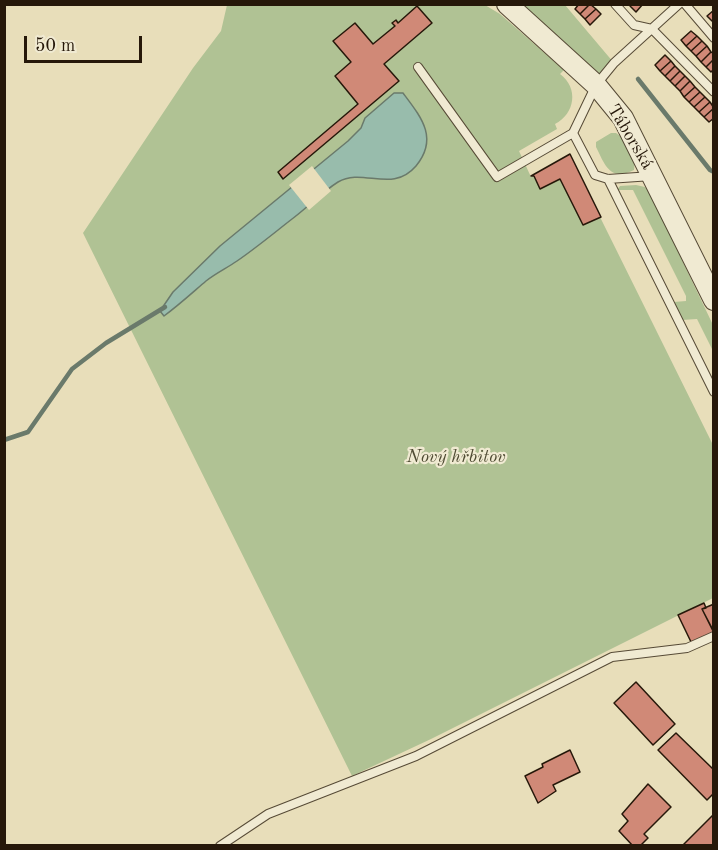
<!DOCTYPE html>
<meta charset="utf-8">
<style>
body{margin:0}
#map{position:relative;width:718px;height:850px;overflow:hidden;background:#e8deba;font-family:"Old Standard TT",serif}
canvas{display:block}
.frame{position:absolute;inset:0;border:6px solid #26180a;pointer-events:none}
.scale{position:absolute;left:24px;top:36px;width:118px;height:27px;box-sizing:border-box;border:3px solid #26180a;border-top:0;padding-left:8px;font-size:18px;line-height:21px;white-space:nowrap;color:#26180a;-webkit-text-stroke:4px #f0ead2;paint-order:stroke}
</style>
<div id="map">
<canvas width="718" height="850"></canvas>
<div class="frame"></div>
<div class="scale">50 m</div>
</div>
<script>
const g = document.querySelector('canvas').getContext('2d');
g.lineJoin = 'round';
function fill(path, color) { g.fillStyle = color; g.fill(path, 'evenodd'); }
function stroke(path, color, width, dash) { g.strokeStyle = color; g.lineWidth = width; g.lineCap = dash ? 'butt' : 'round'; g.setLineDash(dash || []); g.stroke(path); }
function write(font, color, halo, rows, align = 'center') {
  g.font = font + ' "Old Standard TT",serif'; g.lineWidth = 4.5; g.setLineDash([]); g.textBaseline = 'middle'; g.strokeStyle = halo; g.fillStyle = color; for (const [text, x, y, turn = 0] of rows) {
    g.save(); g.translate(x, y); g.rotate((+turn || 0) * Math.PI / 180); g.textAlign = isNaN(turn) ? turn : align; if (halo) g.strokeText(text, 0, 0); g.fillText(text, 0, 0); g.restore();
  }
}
const green = new Path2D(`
 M227 5H485L500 14 564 70 560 74C579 88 575 114 555 124L557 129 519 151 531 177 534 176 540 189 560 179 583 225 600 217 713 445V598L431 739 352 776 83 233 193 68 221 31Z
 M507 5H565L614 63 596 85Z
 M611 133H616C626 139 637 159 634 170 610 182 605 165 596 147V142Z
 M636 185 645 187 650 193 713 325V351L697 319 682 320 674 302 686 301V296L633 190H617L620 186Z`);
const water = new Path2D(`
 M394 93H403C421 117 439 138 416 166 392 194 363 167 338 182 322 192 307 208 292 219 274 233 256 248 237 261 227 268 216 273 206 281 192 293 179 305 164 316L160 311 173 292 220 246 348 141 361 128 365 118Z`);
const pier = new Path2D(`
 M312 166 331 191 309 210 289 185Z`);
const stream = new Path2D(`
 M638 79 710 170 714 172
 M4 440 28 432 72 369 106 343 165 307`);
const building = new Path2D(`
 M579 4H590L580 14 575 9Z
 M590 4 596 9 585 19 580 14Z
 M632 4H643L636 12 630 6Z
 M417 6 432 23 384 64 399 81 283 179 278 172 358 104 335 76 351 62 333 41 355 23 373 44 395 26 392 23 396 20 398 23Z
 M596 9 601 14 590 25 585 19Z
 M714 10V20L712 21 707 16Z
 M691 31 697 36 686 46 681 40Z
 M697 36 702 41 691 51 686 46Z
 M702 41 707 46 696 56 691 51Z
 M707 46 711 52 701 62 696 56Z
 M711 52 714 54V59L706 67 701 62Z
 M665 55 671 61 660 71 655 65Z
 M714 59V69L711 72 706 67Z
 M671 61 675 66 665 76 660 71Z
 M675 66 680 71 670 81 665 76Z
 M680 71 685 76 675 86 670 81Z
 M685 76 690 81 680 91 675 86Z
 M690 81 695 87 684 97 680 91Z
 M695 87 700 92 689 102 684 97Z
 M700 92 705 97 694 107 689 102Z
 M705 97 710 102 699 112 694 107Z
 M710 102 714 108 704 117 699 112Z
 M714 108V118L709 122 704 117Z
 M570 154 601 217 583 225 560 179 540 189 534 176H531Z
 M704 603 706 608 702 609 714 633 692 644 678 615Z
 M714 604V632L702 609Z
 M636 682 675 724 653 745 614 703Z
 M676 733 714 770V793L707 800 658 750Z
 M570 750 580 772 553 785 556 791 538 803 525 776 543 767 542 764Z
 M648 784 671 807 644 834 648 838 640 846H633L619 831 628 821 622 814Z
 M714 814V846H682Z`);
const service = new Path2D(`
 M615 4 634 25 652 29 714 92
 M685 4 714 38
 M418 67 497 177 573 133
 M652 176 608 179 595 175 573 133 596 85 614 63 679 4
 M608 179 714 392
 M220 846 268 814 416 756 612 657 687 648 714 636`);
const tertiary = new Path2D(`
 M507 4 596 85 623 118 714 300`);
const streetNames = [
 ["Táborská",630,137,59]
];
const parkNames = [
 ["Nový hřbitov",456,457]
];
fill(green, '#b0c294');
fill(water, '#98bcac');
stroke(water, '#6a7a6b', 1.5);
fill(pier, '#e8deba');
stroke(stream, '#6a7a6b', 4.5);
fill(building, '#d08977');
stroke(building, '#26180a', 1.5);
stroke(service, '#564a36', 10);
stroke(tertiary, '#564a36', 22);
stroke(service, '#f0ead2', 8);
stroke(tertiary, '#f0ead2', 20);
write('18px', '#26180a', '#f0ead2', streetNames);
write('italic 18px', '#4f4b33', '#f0ead2', parkNames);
</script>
